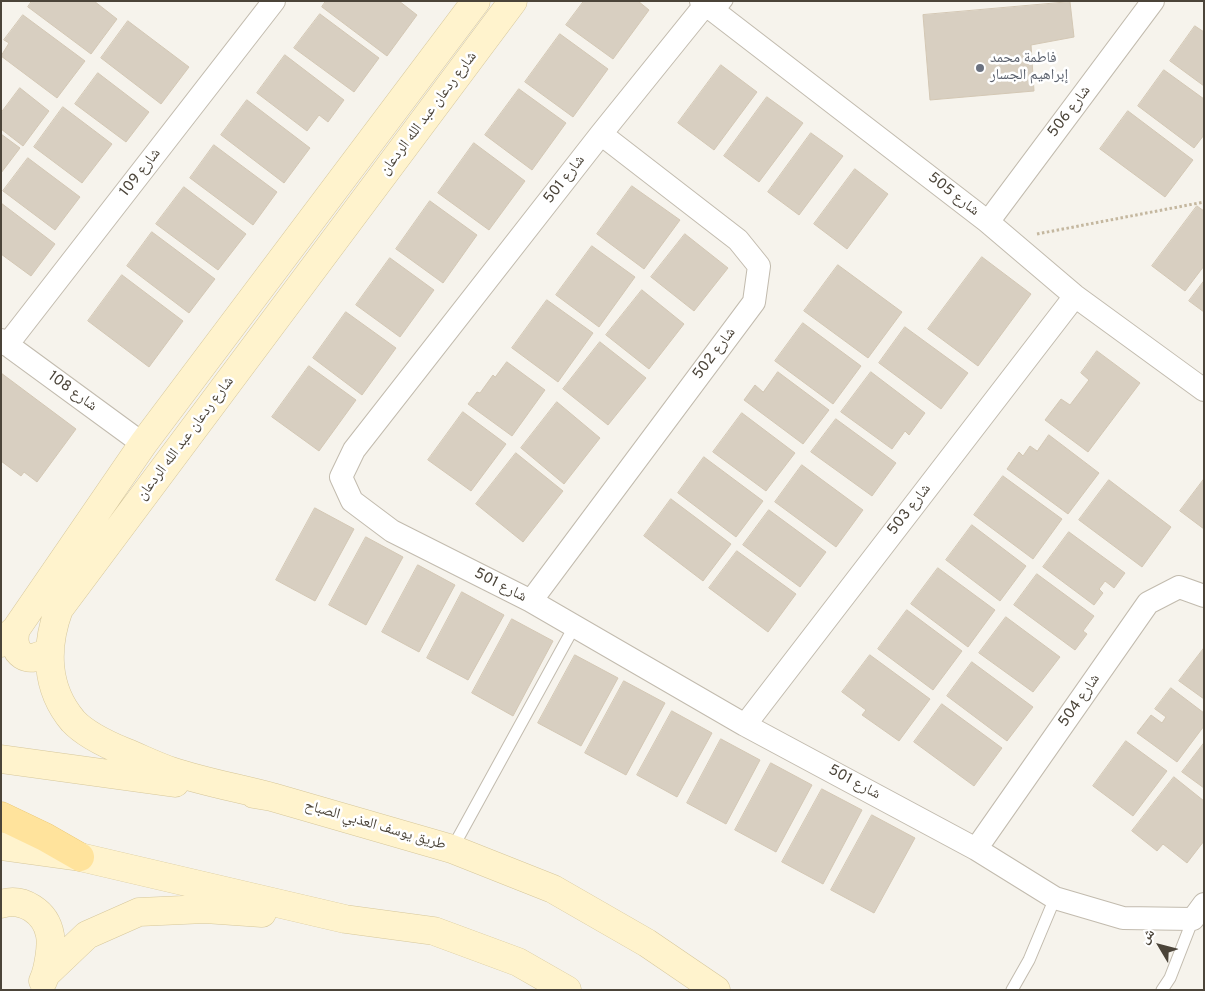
<!DOCTYPE html>
<meta charset="utf-8">
<style>
body{margin:0}
#map{position:relative;width:1205px;height:991px;overflow:hidden;background:#f6f3ec;font-family:Overpass,"Noto Naskh Arabic",sans-serif}
canvas{display:block}
.frame{position:absolute;inset:0;border:2px solid #4b4439;pointer-events:none}
.north{position:absolute;left:1135px;top:921px;width:50px;height:50px;-webkit-text-stroke:4px #fff;paint-order:stroke;rotate:307deg;font-size:14px;font-weight:700;line-height:20px;text-align:center;color:#4b4439}
.north::after{content:'';display:block;margin:auto;width:18px;height:22px;background:#4b4439;clip-path:polygon(50% 0,100% 100%,50% 72%,0 100%)}
</style>
<div id="map">
<canvas width="1205" height="991"></canvas>
<div class="frame"></div>
<div class="north">ش</div>
</div>
<script>
const g = document.querySelector('canvas').getContext('2d');
g.lineJoin = 'round';
function fill(path, color) { g.fillStyle = color; g.fill(path, 'evenodd'); }
function stroke(path, color, width, dash) { g.strokeStyle = color; g.lineWidth = width; g.lineCap = dash ? 'butt' : 'round'; g.setLineDash(dash || []); g.stroke(path); }
function write(font, color, halo, rows, align = 'center') {
  g.font = font + ' Overpass,"Noto Naskh Arabic",sans-serif'; g.lineWidth = 5; g.setLineDash([]); g.textBaseline = 'middle'; g.strokeStyle = halo; g.fillStyle = color; for (const [text, x, y, turn = 0] of rows) {
    g.save(); g.translate(x, y); g.rotate((+turn || 0) * Math.PI / 180); g.textAlign = isNaN(turn) ? turn : align; if (halo) g.strokeText(text, 0, 0); g.fillText(text, 0, 0); g.restore();
  }
}
const building = new Path2D(`
 M32 1H94L117 19 91 54 28 7Z
 M326 1H399L417 15 387 56 322 7Z
 M584 1H638L649 10 613 59 566 25Z
 M1070 2 1074 37 1031 45 1034 91 930 100 923 15Z
 M320 14 379 58 354 92 294 48Z
 M23 15 85 61 57 98 1 56 9 43 4 40Z
 M128 21 189 67 161 104 101 58Z
 M1195 26 1204 32V86L1170 61Z
 M560 34 608 69 573 117 525 82Z
 M285 55 344 100 328 122 319 115 307 131 257 93Z
 M721 65 757 92 714 150 678 123Z
 M1164 70 1204 99V135L1194 148 1138 106Z
 M98 73 149 112 126 142 75 104Z
 M20 88 49 111 23 146 1 129V113Z
 M519 89 566 123 532 170 485 135Z
 M767 97 803 123 759 182 724 156Z
 M247 100 310 148 284 183 221 135Z
 M63 107 112 144 82 183 34 147Z
 M1128 111 1193 160 1165 197 1100 149Z
 M811 133 843 156 799 215 768 192Z
 M1 134 20 148 1 173Z
 M474 143 525 181 489 230 438 193Z
 M214 145 277 192 253 225 190 178Z
 M28 158 80 197 55 230 3 191Z
 M855 169 888 194 847 249 814 224Z
 M632 186 680 220 644 269 597 234Z
 M184 187 246 234 218 270 156 224Z
 M430 201 477 235 443 283 396 249Z
 M1 203 55 244 31 276 1 254Z
 M1197 206 1204 211V266L1185 291 1152 266Z
 M152 232 215 279 189 313 127 266Z
 M685 234 728 268 694 311 651 277Z
 M592 246 635 277 599 327 556 295Z
 M982 257 1031 294 978 366 928 329Z
 M390 258 434 290 400 337 356 305Z
 M838 265 902 312 868 358 804 311Z
 M122 275 183 321 149 367 88 321Z
 M1204 281V312L1189 301Z
 M642 290 684 324 649 369 606 335Z
 M547 300 593 333 558 382 512 348Z
 M346 312 396 348 362 395 313 358Z
 M803 323 861 366 833 404 775 361Z
 M905 327 968 373 941 409 879 363Z
 M600 342 646 378 608 425 563 389Z
 M1097 351 1140 383 1088 452 1045 420 1061 399 1070 405 1089 380 1081 373Z
 M507 362 545 390 512 436 468 404 477 392 480 393 493 375 495 377Z
 M309 366 356 400 319 451 272 417Z
 M778 372 829 410 803 444 744 400 755 385 763 392Z
 M871 372 925 413 909 435 905 431 892 449 841 412Z
 M1 373 76 429 37 482 24 472 21 476 1 461Z
 M557 402 600 438 564 484 521 448Z
 M463 412 506 444 471 491 428 460Z
 M742 413 795 453 766 491 713 452Z
 M836 419 896 463 872 496 811 452Z
 M1049 435 1099 473 1068 514 1007 469 1019 452 1023 456 1030 446 1037 451Z
 M516 453 563 491 523 542 476 504Z
 M704 457 763 501 736 537 678 493Z
 M802 465 863 510 836 547 775 502Z
 M1003 476 1062 519 1033 559 974 515Z
 M1204 479V529L1180 511Z
 M1109 480 1171 527 1142 567 1079 520Z
 M671 499 731 544 703 581 644 536Z
 M315 508 354 529 315 601 276 580Z
 M769 510 826 552 800 587 743 545Z
 M972 525 1026 566 1000 601 946 560Z
 M1069 532 1125 573 1114 588 1105 581 1099 589 1103 593 1094 605 1043 567Z
 M366 537 403 557 366 625 329 605Z
 M737 551 796 594 768 632 709 588Z
 M418 565 455 585 419 652 382 632Z
 M938 568 995 610 968 647 911 604Z
 M1037 574 1094 616 1083 631 1087 634 1075 650 1014 605Z
 M462 592 504 615 468 680 427 658Z
 M907 610 962 651 933 690 878 649Z
 M1006 617 1060 657 1033 692 979 653Z
 M512 619 553 641 513 716 472 693Z
 M1204 648V699L1179 681Z
 M575 655 618 678 581 746 538 723Z
 M870 655 930 699 899 741 862 715 866 710 842 692Z
 M972 662 1033 707 1007 741 947 696Z
 M624 681 665 703 626 775 585 753Z
 M1171 688 1204 713V726L1177 762 1137 733 1151 715 1162 723 1166 717 1155 709Z
 M942 704 1002 748 974 786 914 742Z
 M672 711 712 733 677 797 637 775Z
 M721 739 760 760 726 824 687 803Z
 M1126 741 1167 771 1133 816 1093 786Z
 M1204 743V788L1182 772Z
 M771 763 812 785 776 852 735 830Z
 M1174 777 1204 801V841L1187 863 1163 844 1157 851 1132 831Z
 M822 789 862 810 823 884 782 862Z
 M872 815 915 838 874 913 831 890Z`);
const path = new Path2D(`
 M1037 234 1204 202`);
const lane = new Path2D(`
 M717 14 727 1
 M452 849 574 627
 M1012 990 1029 960 1055 898
 M1162 990 1170 978 1193 919`);
const street = new Path2D(`
 M701 1 988 222 1075 296 1204 390
 M705 5 601 134 354 450 341 477 352 501 392 531 531 601 745 725 976 849 1055 898 1123 918 1193 919 1204 904
 M988 222 1153 1
 M1 340 143 444
 M7 345 274 1
 M531 601 754 302 759 266 738 240 601 134
 M745 725 1075 296
 M976 849 1148 603 1179 587 1204 596`);
const secondary = new Path2D(`
 M16 629C9 654 29 667 49 650
 M1 643 16 629 143 444 476 1
 M1 759 175 783
 M254 794 272 797 452 849 553 889 647 943 716 990
 M272 797C238 788 204 782 171 771 156 766 140 758 125 752 108 745 86 735 73 721 45 688 45 647 59 609L513 1
 M1 846 80 857 345 919 434 931 518 962 567 990
 M1 904C23 897 46 912 50 935 52 946 48 971 43 981
 M46 974 87 935 139 912 205 909 262 913`);
const primary = new Path2D(`
 M1 816 45 837 80 857`);
const markers = [
 [980,68,5,"#6b7280"]
];
const worshipNames = [
 ["فاطمة محمد",990,59],
 ["إبراهيم الجسار",990,76]
];
const streetNames = [
 ["شارع 506",1070,112,-53],
 ["شارع ردعان عبد الله الردعان",429,114,-53],
 ["شارع 109",141,173,-52],
 ["شارع 501",565,180,-52],
 ["شارع 505",953,195,38],
 ["شارع 502",715,354,-53],
 ["شارع 108",72,392,36],
 ["شارع ردعان عبد الله الردعان",186,439,-53],
 ["شارع 503",910,510,-52],
 ["شارع 501",500,586,27],
 ["شارع 504",1080,701,-55],
 ["شارع 501",854,783,28],
 ["طريق يوسف العذبي الصباح",375,826,16]
];
fill(building, '#d8cfc1');
stroke(building, '#d3c7b4', 1);
stroke(lane, '#c2bbae', 13);
stroke(street, '#c2bbae', 24);
stroke(secondary, '#d6c79b', 29);
stroke(primary, '#e6c16a', 29);
stroke(path, '#c4b79f', 3, [2.5, 2.5]);
stroke(lane, '#fff', 11);
stroke(street, '#fff', 22);
stroke(secondary, '#fff3cd', 28);
stroke(primary, '#ffe39c', 28);
for (const [x, y, r, color] of markers) { const dot = new Path2D(); dot.arc(x, y, r, 0, 2 * Math.PI); g.fillStyle = color; g.fill(dot); stroke(dot, '#fff', 2); }
write('15px', '#5b616d', '#fff', worshipNames, 'left');
write('15px', '#4b4439', '#fff', streetNames);
</script>
